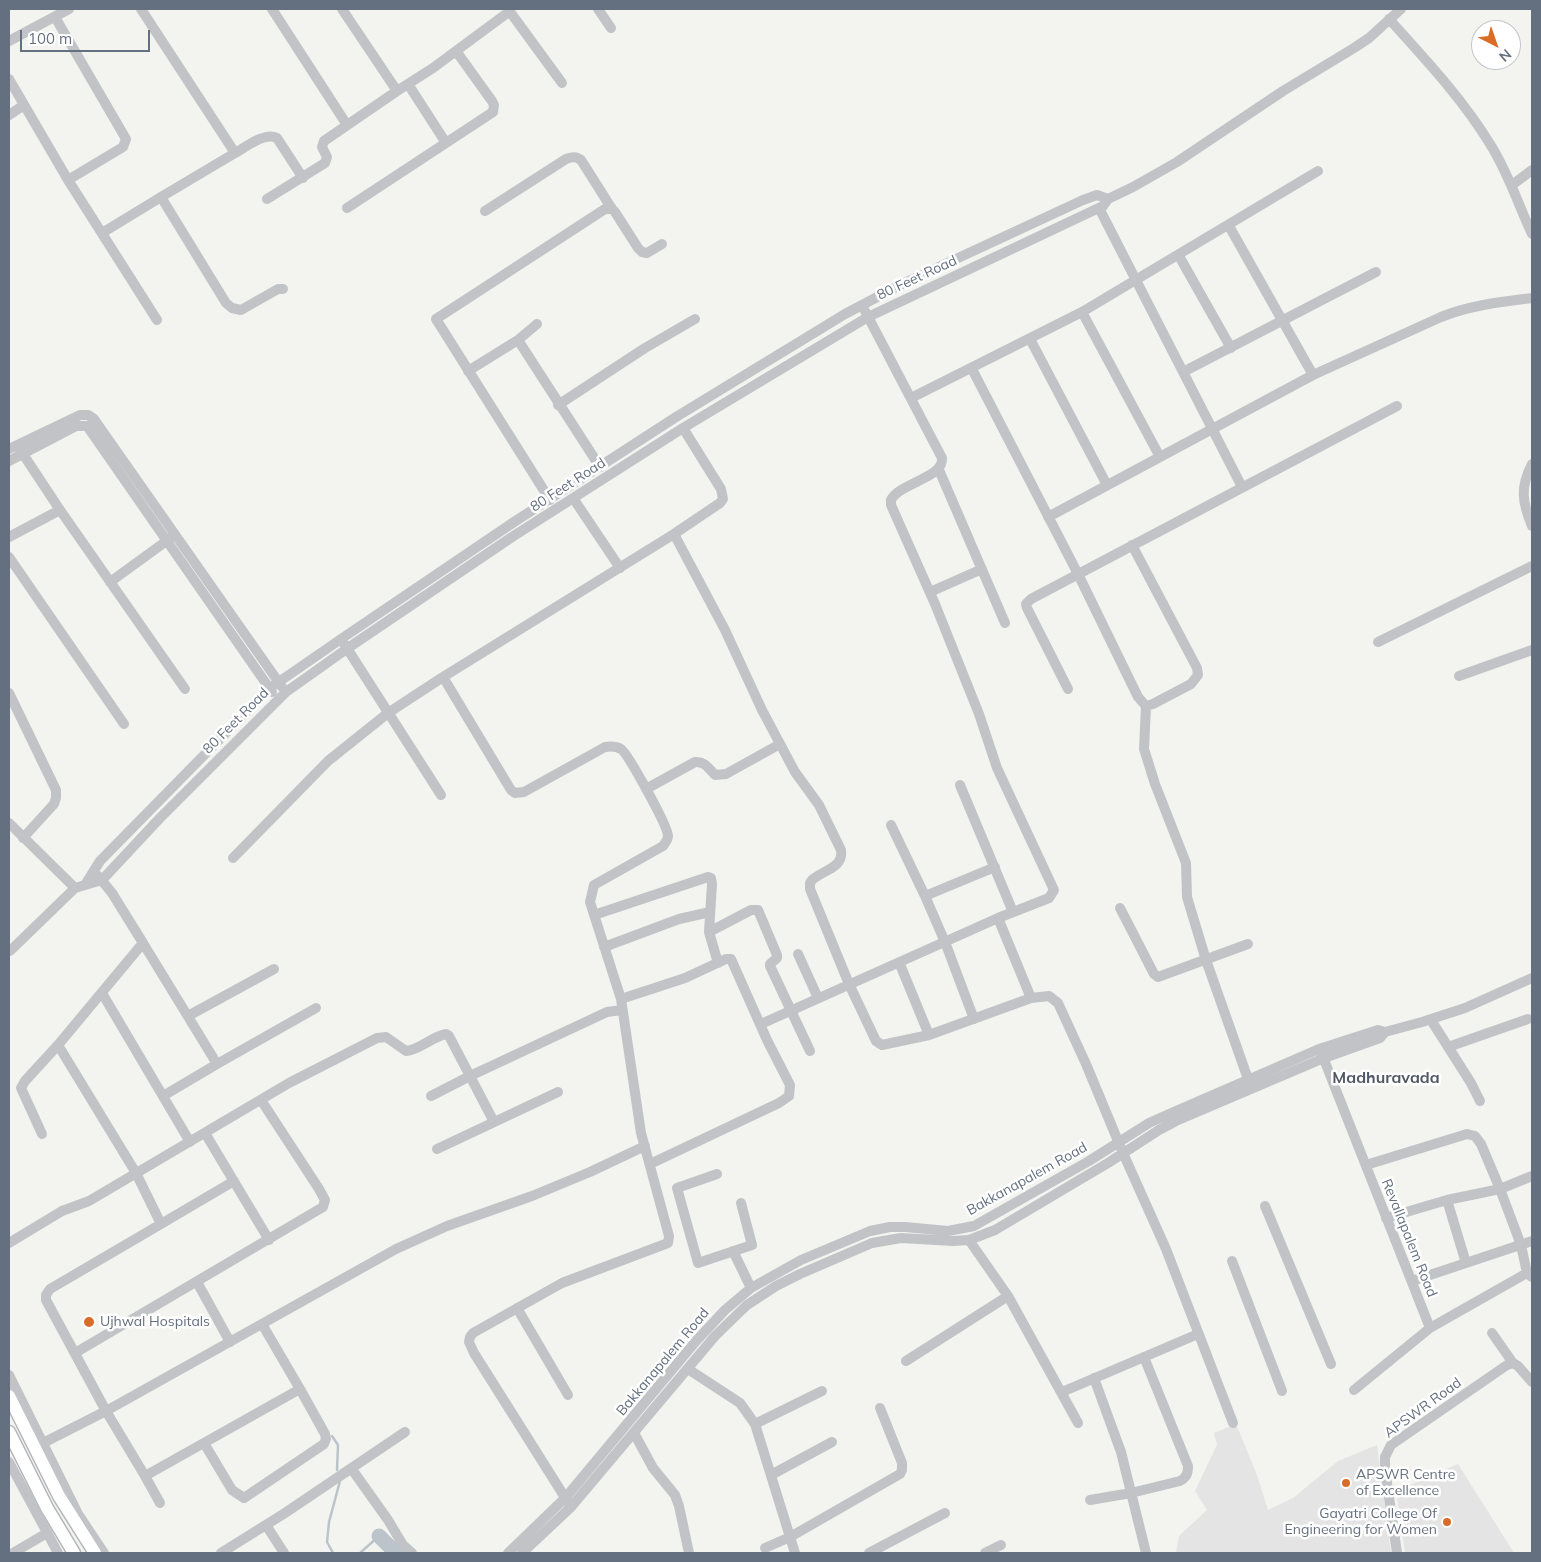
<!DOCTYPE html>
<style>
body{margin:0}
#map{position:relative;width:1541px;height:1562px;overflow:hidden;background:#f3f4ef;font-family:Mulish,sans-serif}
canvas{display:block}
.frame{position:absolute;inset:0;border:10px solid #646f7f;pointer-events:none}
.north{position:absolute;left:1471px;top:20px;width:50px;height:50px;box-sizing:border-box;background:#fff;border:1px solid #c1c5cc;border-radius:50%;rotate:139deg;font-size:14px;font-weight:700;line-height:20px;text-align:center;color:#646f7f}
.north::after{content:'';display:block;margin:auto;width:18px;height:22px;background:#db6c28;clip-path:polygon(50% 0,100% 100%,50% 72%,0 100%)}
.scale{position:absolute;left:20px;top:30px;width:130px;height:22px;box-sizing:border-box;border:2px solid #646f7f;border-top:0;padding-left:6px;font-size:15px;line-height:18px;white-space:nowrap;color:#646f7f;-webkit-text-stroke:4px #fff;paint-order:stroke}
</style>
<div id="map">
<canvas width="1541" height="1562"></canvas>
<div class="frame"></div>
<div class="north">N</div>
<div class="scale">100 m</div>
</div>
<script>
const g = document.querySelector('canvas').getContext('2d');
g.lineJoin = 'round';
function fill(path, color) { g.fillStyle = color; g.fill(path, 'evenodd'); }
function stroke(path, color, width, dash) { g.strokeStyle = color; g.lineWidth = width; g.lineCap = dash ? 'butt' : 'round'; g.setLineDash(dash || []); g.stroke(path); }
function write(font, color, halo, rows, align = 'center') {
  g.font = font + ' Mulish,sans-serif'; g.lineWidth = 5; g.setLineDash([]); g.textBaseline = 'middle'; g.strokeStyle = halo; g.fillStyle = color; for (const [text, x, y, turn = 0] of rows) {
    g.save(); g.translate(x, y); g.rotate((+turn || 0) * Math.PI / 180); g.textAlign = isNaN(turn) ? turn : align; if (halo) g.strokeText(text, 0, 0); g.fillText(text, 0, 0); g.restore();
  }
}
const built = new Path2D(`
 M1236 1424 1257 1475 1268 1510 1293 1498 1338 1461 1377 1445 1391 1553H1176L1179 1536 1207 1510 1195 1491 1217 1445 1214 1433Z
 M1458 1464 1514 1553H1405L1396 1491Z`);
const stream = new Path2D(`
 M332 1436 338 1445 337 1470
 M333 1553 327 1542 329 1522 340 1481
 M360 1553 379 1536`);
const river = new Path2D(`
 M379 1536 396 1553`);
const minor = new Path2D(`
 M141 9 235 153C246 147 264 132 277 138L303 178
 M272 9 347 125
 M342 9 397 91 433 68 510 11
 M508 9 562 83
 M598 9 611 28
 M55 17 126 139 123 147 68 180
 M1389 19C1425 59 1462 98 1490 144 1508 172 1518 204 1532 234
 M9 41 69 9
 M9 79 68 180 157 320
 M408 84 446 143
 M9 115 24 105
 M235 153 161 197 226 303 232 308 241 310 278 289H283
 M1512 185 1532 170
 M267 199 325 163 327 157 322 147 324 141 397 91
 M1108 199 1103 206 868 317 683 428 512 537 348 648 286 692 160 818 102 880 85 885 100 861 270 688 341 639 511 524 676 417 845 314 900 285 1083 200 1097 195 1108 199 1133 187 1177 162 1283 91 1354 48 1369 38 1401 9
 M347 208 493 112 494 105 492 101 456 51
 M1099 208 1242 487
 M485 211 566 159C572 157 576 156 581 160L612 209
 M1229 226 1313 375
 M102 233 161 197
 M1179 256 1231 348
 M1082 312 1160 457
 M1030 339 1107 485
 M518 340 600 467
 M972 369 1078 574 1138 697 1146 706 1153 704 1191 684 1198 675 1197 668 1132 545
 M468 371 518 340 537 324
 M1183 372 1376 272
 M911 398 1082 312 1318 171
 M558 405 645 348 695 319
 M19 448 60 510
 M9 449 80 415H88L94 419 282 687
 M9 461 76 426H87L272 692
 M1532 464C1520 487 1522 502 1532 526
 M939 470 1005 623
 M573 498 620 568
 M550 500 436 319 605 209H612L615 212 638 248 642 252 647 253 662 244
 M1048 517 1313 375 1441 317C1471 305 1501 302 1532 298
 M674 534 725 630 762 710 795 772 819 805 841 850C844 868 823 870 812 880L810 883V889L849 984 876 1041 882 1045 929 1035 1031 998 1049 996 1058 1003 1086 1064 1123 1153 1166 1249 1233 1423
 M9 537 60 510 185 689
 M9 557 124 724
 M110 582 172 537
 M930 592 982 569
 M343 642 441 795
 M1378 642 1532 566
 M1459 676 1532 650
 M443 677 674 534 720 503 723 499 721 489 683 428
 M1068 689 1027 608 1026 604 1031 599 1397 406
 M9 693 56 790V798L54 804 23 838
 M1146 706 1144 749 1155 784 1186 863 1187 897 1190 907 1206 960 1248 1079
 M960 785 1013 912
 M646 789 695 762C705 761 709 769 715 775L726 774 780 744
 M9 823 75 888
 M891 825 925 896 995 867
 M233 858 328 761 388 713 443 677 511 790 515 793 524 792 605 747C611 746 616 746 621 749 628 754 668 826 668 836 668 840 665 843 663 846L594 885 590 902 621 999 641 1133 669 1236 668 1243 562 1283 473 1333 470 1337 469 1342 474 1353 571 1507
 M925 896 945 942 974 1019
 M1120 908 1154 974 1158 977 1248 944
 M594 915 708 877 711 878 712 884 709 932 718 963
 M998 918 1031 998
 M709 932 751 910H758L777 955V958L770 964V966L810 1051
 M143 943 217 1064 163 1096
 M604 947 679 919 710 912
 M10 951 75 888 85 885
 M798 954 818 998
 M899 962 929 1035
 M102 993 190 1142
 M621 999 685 978 726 959H731L767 1040 790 1085 789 1096 779 1103 650 1164
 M188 1016 274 969
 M1431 1020 1471 1083 1480 1101
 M761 1024 998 918 1049 898 1054 890 997 768 979 714 935 604 891 505V500C899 483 944 478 942 458L865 311
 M1448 1047 1528 1019
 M1321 1052 1430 1328 1527 1273 1532 1277
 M217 1064 316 1008
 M431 1096 470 1076 494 1122
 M205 1133 269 1240
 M42 1134 21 1088 25 1081 58 1045
 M437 1149 558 1092
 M1366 1165 1467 1134 1475 1136 1481 1144 1500 1189 1521 1245 1527 1273
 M717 1174 677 1188 698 1263 752 1245 741 1203
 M1447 1200 1466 1263
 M1265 1206 1331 1364
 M1386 1218 1447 1200 1500 1189 1532 1176
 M161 1224 234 1181
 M969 1240 1008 1296 1078 1423
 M9 1243 62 1211 89 1201 289 1083 377 1038 386 1037 406 1051C420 1050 431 1037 446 1034L449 1036 470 1076 607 1012 622 1010
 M733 1251 751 1288
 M1232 1261 1282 1391
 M1412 1281 1532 1241
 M197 1282 230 1342
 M517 1308 568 1395
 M262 1324 300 1389 145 1476 106 1411 396 1249 447 1226 532 1196 590 1172 645 1146
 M1492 1333 1513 1363
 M75 1353 323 1207 325 1200 319 1189 261 1100
 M906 1361 1008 1296
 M688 1369 740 1403 755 1424 795 1553
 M9 1375 78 1514 104 1553
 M1094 1378 1121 1452 1146 1553
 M1354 1390 1430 1328
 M1062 1392 1198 1334
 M755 1424 822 1391
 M634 1433 653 1468 675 1495 679 1506 689 1553
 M43 1443 106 1411 46 1300V1295L50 1289 161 1224 136 1173 58 1045 143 943 112 893 98 876
 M204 1443 232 1490 244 1498 324 1444 326 1439 325 1434 300 1389
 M9 1462 58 1553
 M351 1468 388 1520 403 1545 412 1553
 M771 1475 832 1442
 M145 1476 160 1503
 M1090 1500 1131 1493 1180 1481C1187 1477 1188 1473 1188 1466L1144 1357
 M266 1525 284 1553
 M765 1548 790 1537 900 1474 902 1470V1463L880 1408
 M13 1553 47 1533
 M221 1553 285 1513 405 1432
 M508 1553 566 1497 696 1341 725 1310 751 1288 801 1260 870 1231 890 1227H905L948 1231 974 1226 1089 1161 1149 1123 1169 1114 1319 1049 1378 1030 1385 1032 1422 1022 1465 1008 1532 978
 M522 1553 571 1507 715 1336 747 1305 776 1286 800 1274 872 1243 901 1238 953 1241 969 1240 995 1230 1108 1163 1159 1130 1176 1121 1324 1058 1380 1038 1385 1032
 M869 1553 945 1513
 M985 1553 1001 1545
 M1397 1553 1385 1469V1457L1391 1445 1507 1365 1513 1363 1518 1366 1532 1382`);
const major = new Path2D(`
 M9 1396 59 1496 95 1553
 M9 1432 47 1508 74 1553`);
const markers = [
 [89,1322,6,"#db6c28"],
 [1346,1483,5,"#db6c28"],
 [1447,1522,5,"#db6c28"]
];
const streetNames = [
 ["80 Feet Road",917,278,-25],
 ["80 Feet Road",568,485,-33],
 ["80 Feet Road",236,721,-45],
 ["Bakkanapalem Road",1027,1179,-29],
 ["Revallapalem Road",1409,1238,68],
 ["Bakkanapalem Road",663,1362,-50],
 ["APSWR Road",1423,1408,-36]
];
const poiNames = [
 ["Ujhwal Hospitals",100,1322],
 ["APSWR Centre",1356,1475],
 ["of Excellence",1356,1491],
 ["Gayatri College Of",1437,1514,"right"],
 ["Engineering for Women",1437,1530,"right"]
];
const quarterNames = [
 ["Madhuravada",1386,1078]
];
fill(built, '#e3e4e3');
stroke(stream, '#bcc4cb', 2.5);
stroke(river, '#bcc4cb', 15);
stroke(major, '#b4b6ba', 15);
stroke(minor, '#c1c3c7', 10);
stroke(major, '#fff', 12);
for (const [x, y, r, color] of markers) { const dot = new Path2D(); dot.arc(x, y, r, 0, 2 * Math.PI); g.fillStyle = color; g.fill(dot); stroke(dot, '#fff', 2); }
write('14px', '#646f7f', '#fff', streetNames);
write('14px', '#646f7f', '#fff', poiNames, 'left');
write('bold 16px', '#515965', '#fff', quarterNames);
</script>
